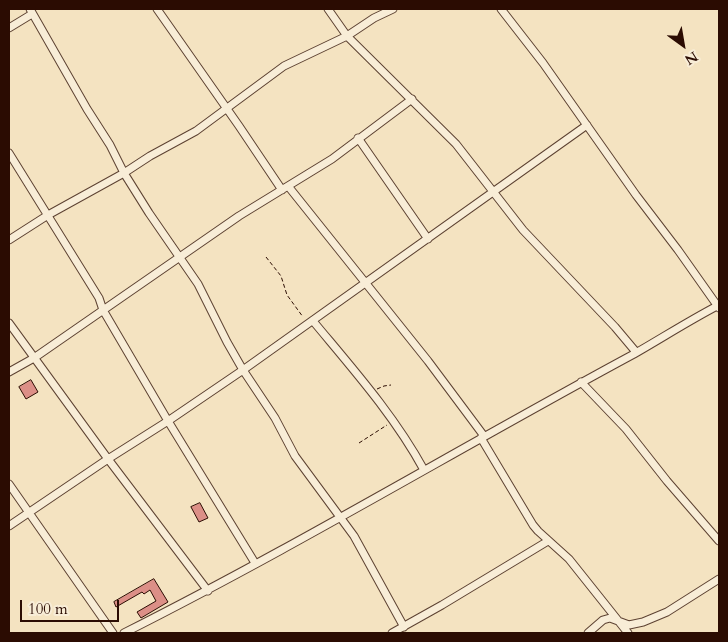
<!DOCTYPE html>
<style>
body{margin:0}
#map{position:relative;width:728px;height:642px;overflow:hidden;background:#f4e3c1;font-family:Cardo,serif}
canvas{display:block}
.frame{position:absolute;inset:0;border:10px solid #2b0c02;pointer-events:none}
.north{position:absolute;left:658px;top:20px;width:50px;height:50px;-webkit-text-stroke:4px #f8edd7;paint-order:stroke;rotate:148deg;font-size:14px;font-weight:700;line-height:20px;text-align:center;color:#2b0c02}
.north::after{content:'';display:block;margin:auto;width:18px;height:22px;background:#2b0c02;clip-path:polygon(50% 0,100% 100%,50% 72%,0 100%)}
.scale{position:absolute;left:20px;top:600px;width:99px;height:22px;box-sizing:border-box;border:2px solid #2b0c02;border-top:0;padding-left:6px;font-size:15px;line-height:18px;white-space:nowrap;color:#2b0c02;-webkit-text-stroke:4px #f8edd7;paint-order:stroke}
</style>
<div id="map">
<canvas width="728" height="642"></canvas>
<div class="frame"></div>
<div class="north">N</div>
<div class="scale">100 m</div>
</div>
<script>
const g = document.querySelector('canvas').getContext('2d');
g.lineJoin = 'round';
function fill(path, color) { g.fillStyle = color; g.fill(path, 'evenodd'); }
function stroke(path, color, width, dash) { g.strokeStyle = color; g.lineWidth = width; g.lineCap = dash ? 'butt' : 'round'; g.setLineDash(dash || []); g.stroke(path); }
const building = new Path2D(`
 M31 380 38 392 26 399 19 387Z
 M200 503 208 518 199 522 191 507Z
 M154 579 168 602 141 618 137 612 156 601 150 590 144 594 142 592 116 607 114 602Z`);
const path = new Path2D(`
 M266 257 281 276 287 295 303 317
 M377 389 384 386 391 385
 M359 443 387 425`);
const minor = new Path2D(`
 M30 9 87 109 110 145 124 173 149 213 198 284 227 342 243 370 275 418 295 456 354 536 404 627
 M157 9 239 126 282 190
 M328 9 347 36 456 144 523 230 615 327 636 352
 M501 9 543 63 636 195 678 250 719 308
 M9 28 32 14
 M358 138 428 239
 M9 153 99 298 103 310 168 421 255 563
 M288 186 428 361 484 436
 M9 240 48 215 124 173 150 156 196 131 284 66 347 36 374 18 393 9
 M313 321C352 368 394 415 424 470
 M9 323 108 459 208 591
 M9 372 34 358 239 216 332 159 412 99
 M581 382 626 429 667 481 719 541
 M481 438 533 525 538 531 569 559 628 633
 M9 484 113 633
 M9 526 108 459 168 421 243 370 587 125
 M124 633C297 546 463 446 634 354 662 338 690 320 719 305
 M392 633 442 605 548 541
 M588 633 603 620 610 618 629 625 643 622 667 612 719 579`);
fill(building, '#dc8f87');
stroke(building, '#2b0c02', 1);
stroke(minor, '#5d4232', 9);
stroke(path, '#2b0c02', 1, [4, 2.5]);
stroke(minor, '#f8edd7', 7);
</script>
